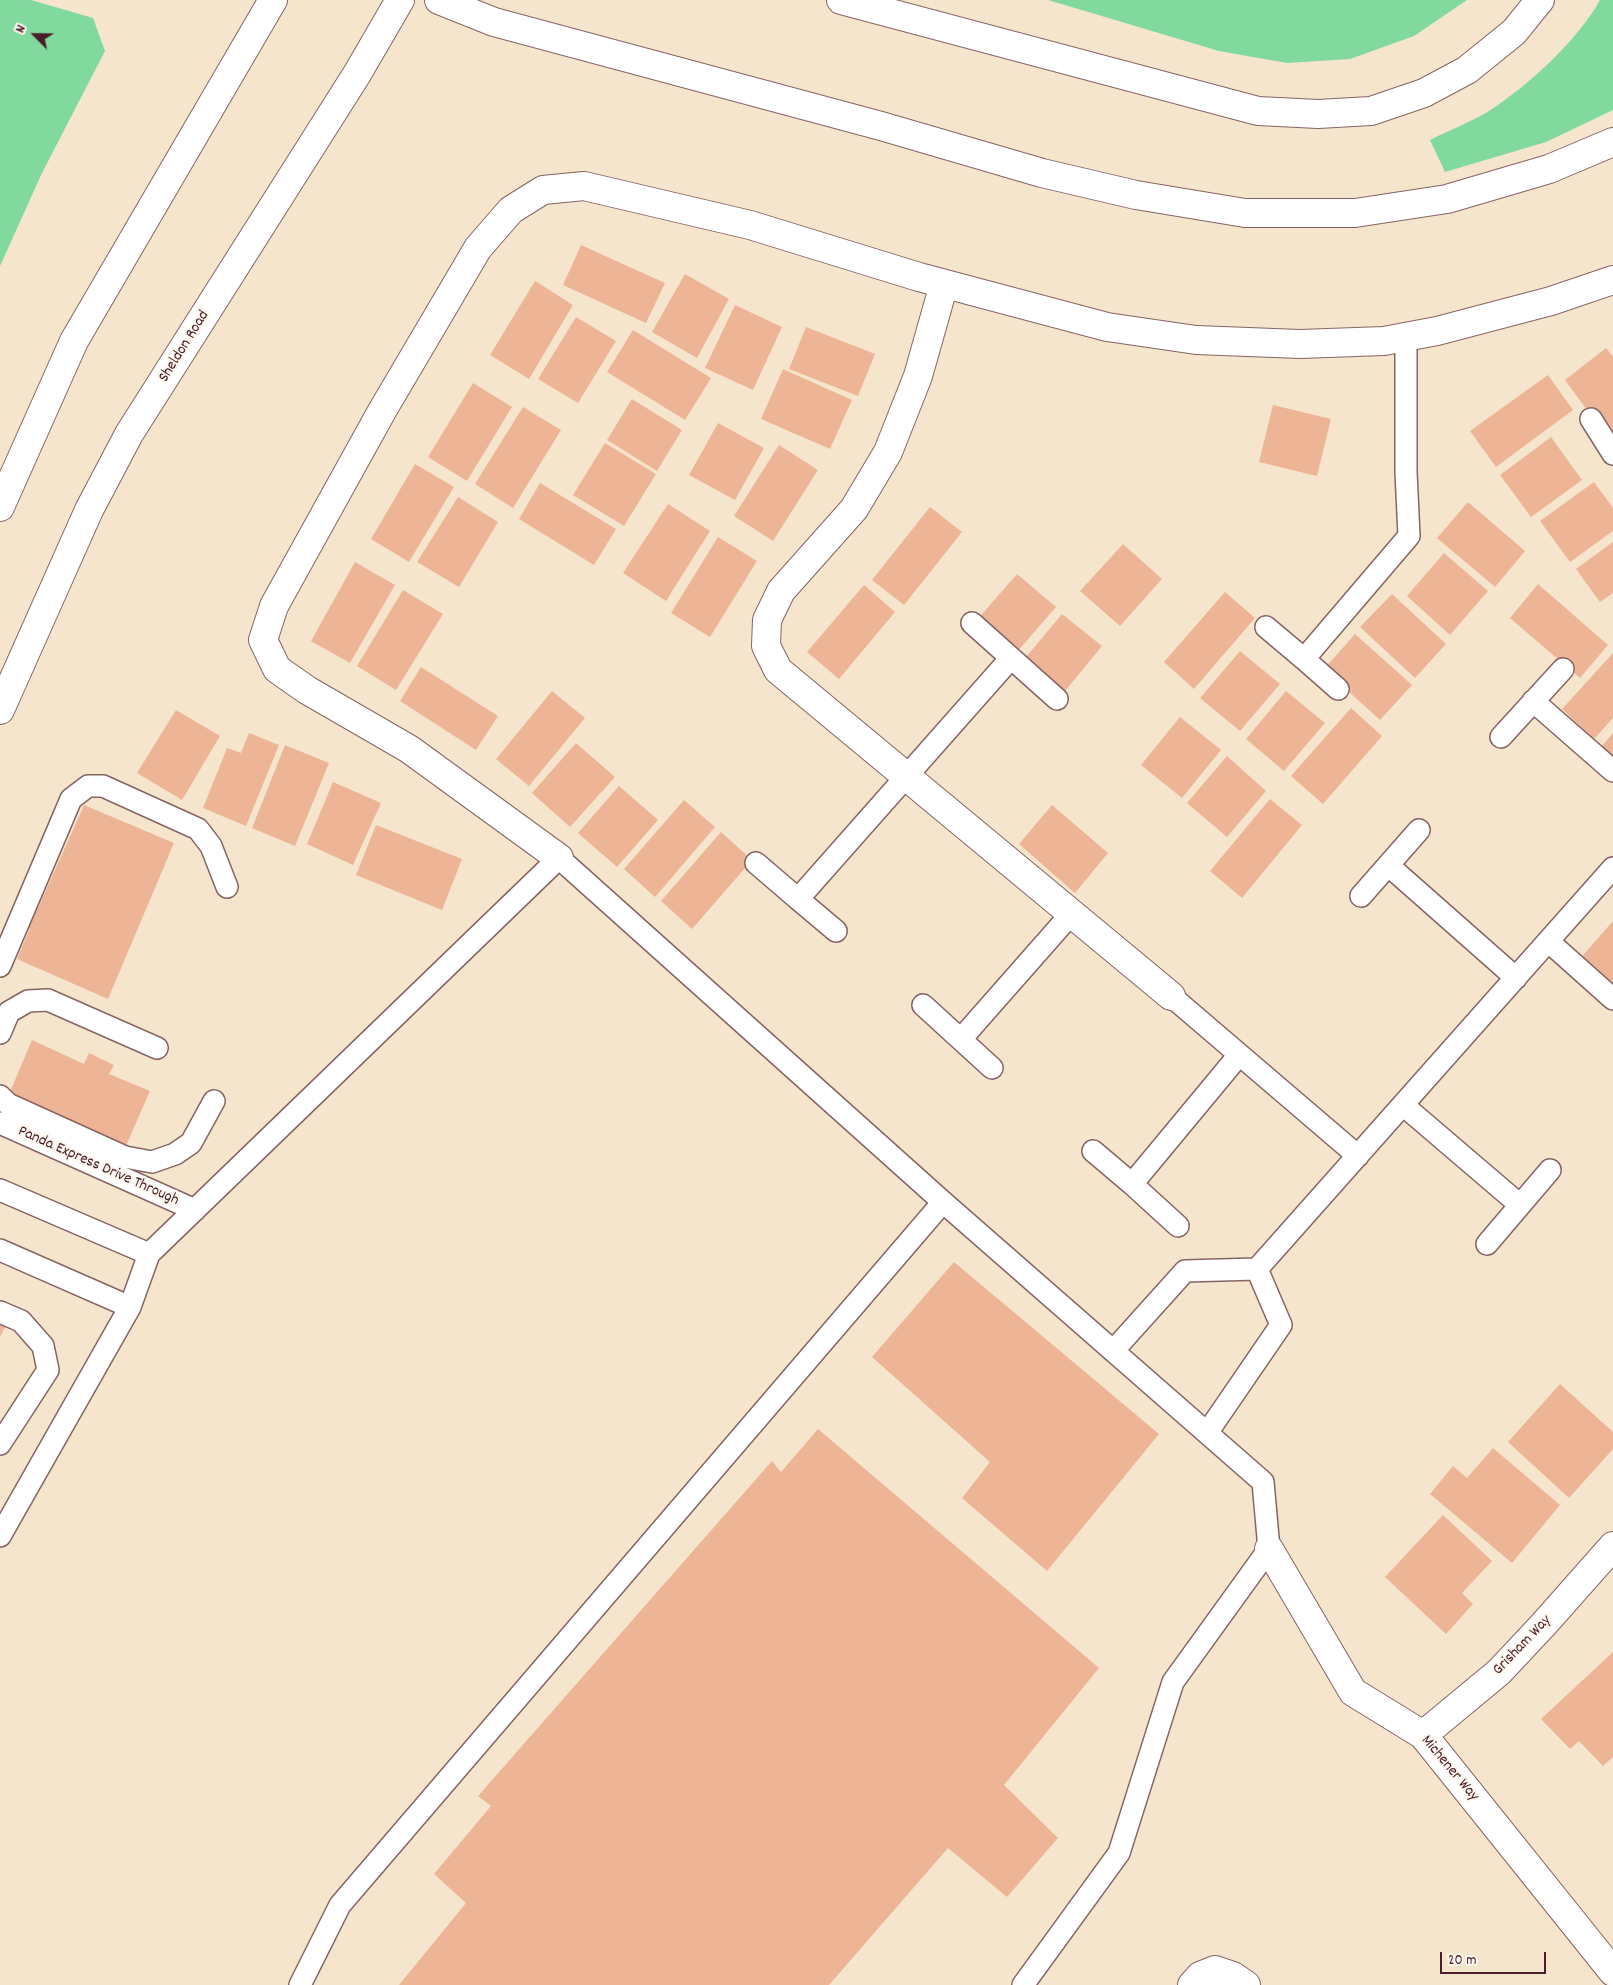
<!DOCTYPE html>
<style>
body{margin:0}
#map{position:relative;width:1613px;height:1985px;overflow:hidden;background:#f5e5cd;font-family:Dekko,sans-serif}
canvas{display:block}
.north{position:absolute;left:10px;top:10px;width:50px;height:50px;-webkit-text-stroke:4px #fbf7ec;paint-order:stroke;rotate:293deg;font-size:14px;font-weight:700;line-height:20px;text-align:center;color:#4a1f2b}
.north::after{content:'';display:block;margin:auto;width:18px;height:22px;background:#4a1f2b;clip-path:polygon(50% 0,100% 100%,50% 72%,0 100%)}
.scale{position:absolute;left:1440px;top:1952px;width:106px;height:22px;box-sizing:border-box;border:2px solid #4a1f2b;border-top:0;padding-left:6px;font-size:15px;line-height:18px;white-space:nowrap;color:#4a1f2b;-webkit-text-stroke:4px #fbf7ec;paint-order:stroke}
</style>
<div id="map">
<canvas width="1613" height="1985"></canvas>
<div class="north">N</div>
<div class="scale">20 m</div>
</div>
<script>
const g = document.querySelector('canvas').getContext('2d');
g.lineJoin = 'round';
function fill(path, color) { g.fillStyle = color; g.fill(path, 'evenodd'); }
function stroke(path, color, width, dash) { g.strokeStyle = color; g.lineWidth = width; g.lineCap = dash ? 'butt' : 'round'; g.setLineDash(dash || []); g.stroke(path); }
function write(font, color, halo, rows, align = 'center') {
  g.font = font + ' Dekko,sans-serif'; g.lineWidth = 4.5; g.setLineDash([]); g.textBaseline = 'middle'; g.strokeStyle = halo; g.fillStyle = color; for (const [text, x, y, turn = 0] of rows) {
    g.save(); g.translate(x, y); g.rotate((+turn || 0) * Math.PI / 180); g.textAlign = isNaN(turn) ? turn : align; if (halo) g.strokeText(text, 0, 0); g.fillText(text, 0, 0); g.restore();
  }
}
const green = new Path2D(`
 M0 0H31L93 18 105 51 42 173 0 266Z
 M1048 0H1467L1414 36 1350 59 1287 63 1219 51Z
 M1600 0H1613V110L1546 142 1445 172 1430 140C1450 130 1471 122 1489 111 1529 85 1577 41 1600 0Z`);
const building = new Path2D(`
 M581 245 665 283 646 323 563 285Z
 M685 274 729 299 697 358 652 332Z
 M535 281 573 305 529 379 490 355Z
 M735 305 782 327 753 390 705 368Z
 M576 317 616 341 578 403 538 379Z
 M806 327 875 354 858 396 789 369Z
 M633 330 711 378 685 420 607 372Z
 M1606 348 1613 357V437L1609 440 1565 380Z
 M783 369 852 400 830 449 761 419Z
 M1548 375 1573 410 1496 467 1470 431Z
 M473 383 512 407 467 481 428 457Z
 M632 399 682 430 657 471 607 440Z
 M1273 405 1331 419 1317 476 1259 462Z
 M523 407 561 430 513 508 475 484Z
 M718 423 764 448 735 500 689 475Z
 M1551 437 1582 480 1531 517 1500 475Z
 M605 443 656 474 624 526 573 495Z
 M779 445 818 470 773 541 734 516Z
 M415 464 454 487 409 562 371 539Z
 M1594 482 1613 508V531L1570 562 1540 521Z
 M540 483 616 529 594 565 519 519Z
 M458 497 498 522 459 587 417 562Z
 M1468 502 1525 551 1495 587 1437 538Z
 M668 504 710 531 666 601 623 573Z
 M930 507 962 532 904 605 872 580Z
 M718 537 757 561 710 637 671 613Z
 M1613 542V593L1600 602 1576 569Z
 M1123 544 1162 579 1120 626 1080 591Z
 M1444 553 1488 591 1450 635 1407 596Z
 M355 562 395 585 350 663 311 641Z
 M1017 574 1056 607 1016 653 977 620Z
 M1538 584 1608 645 1580 678 1510 618Z
 M864 585 895 612 839 679 807 652Z
 M403 590 443 614 396 690 357 666Z
 M1225 592 1255 618 1194 689 1164 662Z
 M1392 594 1446 644 1415 678 1360 627Z
 M1062 614 1102 646 1061 696 1021 663Z
 M1355 634 1412 685 1380 720 1324 669Z
 M1240 651 1280 684 1240 731 1200 698Z
 M1613 653V718L1594 739 1562 709Z
 M421 667 498 716 476 750 400 701Z
 M552 691 585 718 529 786 496 759Z
 M1286 691 1325 723 1284 771 1246 739Z
 M1351 708 1382 736 1323 804 1291 776Z
 M176 710 220 736 182 800 137 773Z
 M1180 717 1221 750 1182 798 1141 765Z
 M249 733 279 745 246 826 203 808 227 748 241 753Z
 M1613 733V767L1596 753Z
 M576 743 615 777 570 827 532 793Z
 M285 745 329 763 295 846 252 828Z
 M1227 756 1266 791 1227 837 1187 803Z
 M333 782 381 803 353 865 307 844Z
 M619 786 658 820 617 867 578 833Z
 M1270 799 1302 825 1242 898 1210 871Z
 M684 800 715 827 655 897 624 869Z
 M84 805 174 843 108 999 17 959 30 928 23 926 31 906 38 908Z
 M1052 805 1108 853 1075 893 1019 844Z
 M376 825 462 859 442 910 356 875Z
 M721 832 752 860 692 929 661 901Z
 M1613 921V990L1577 962Z
 M32 1040 84 1064 89 1053 114 1065 109 1074 150 1091 126 1146 10 1092Z
 M954 1262 1159 1434 1047 1571 962 1498 990 1462 872 1357Z
 M0 1323 6 1325 0 1337Z
 M1560 1384 1613 1432V1449L1569 1498 1508 1442Z
 M818 1429 1099 1668 1004 1785 1058 1838 1007 1897 948 1848 829 1985H399L466 1903 434 1874 491 1806 478 1796 772 1461 781 1472Z
 M1493 1448 1560 1505 1512 1563 1430 1494 1453 1466 1467 1478Z
 M1443 1515 1492 1561 1462 1593 1473 1604 1446 1634 1385 1577Z
 M1613 1652V1757L1603 1766 1579 1741 1570 1749 1541 1719Z`);
const lane = new Path2D(`
 M1591 419 1613 454
 M972 623 1057 699
 M1266 627 1304 659 1409 536 1406 472V337
 M1304 659 1338 689
 M1533 701 1613 771
 M1501 737 1563 669
 M756 863 798 899
 M1388 865 1516 978
 M1361 896 1419 830
 M836 931 798 899 1011 658
 M1548 941 1613 999
 M0 966 71 799 88 786H103L198 829 211 846 227 887
 M1171 996 1358 1156
 M923 1005 992 1068
 M0 1033 9 1012 28 1001 48 1000 157 1048
 M961 1039 1071 914
 M0 1096 8 1104 125 1157 152 1162 175 1154 191 1143 214 1101
 M1403 1105 1520 1205
 M0 1123 195 1210
 M1093 1151 1132 1184 1239 1055
 M1132 1184 1178 1226
 M0 1190 149 1254
 M1487 1244 1550 1170
 M0 1250 130 1307
 M0 1312 21 1321 43 1346 48 1370 0 1444
 M1113 1351 1185 1271 1257 1269 1613 868
 M1207 1433 1281 1325 1257 1269
 M0 1536 130 1307 149 1254 559 858 943 1202 1263 1482 1269 1549 1173 1682 1119 1853 1023 1985
 M300 1985 340 1905 943 1202`);
const street = new Path2D(`
 M944 284 918 376 888 452 854 509 781 591 767 620 766 646 778 670 1171 996
 M559 858 409 749 307 690 277 669 263 640 274 606 382 411 478 248 511 210 543 190 584 186 750 225 919 277 1107 327 1196 340 1300 344 1384 341 1437 331 1551 301 1613 280
 M1269 1549 1353 1692 1423 1735 1613 1972
 M1423 1735 1499 1672 1544 1624 1613 1546
 M1192 1985 1200 1976 1215 1970 1233 1976 1246 1985`);
const secondary = new Path2D(`
 M0 507 74 341 273 0
 M0 710 89 510 129 434 357 74 400 0`);
const highway = new Path2D(`
 M439 0 494 22 881 126 1042 173 1136 195 1245 213H1355L1447 199 1549 169 1613 142
 M841 0 1258 111 1318 114 1371 111 1424 93 1467 70 1514 32 1540 0`);
const streetNames = [
 ["Sheldon Road",185,347,-58],
 ["Panda Express Drive Through",98,1167,24],
 ["Grisham Way",1523,1646,-46],
 ["Michener Way",1449,1769,50]
];
fill(green, '#81d99e');
fill(building, '#edb596');
stroke(lane, '#866464', 24);
stroke(street, '#866464', 30);
stroke(secondary, '#866464', 30);
stroke(highway, '#866464', 30);
stroke(lane, '#fff', 21);
stroke(street, '#fff', 28);
stroke(secondary, '#fff', 28);
stroke(highway, '#fff', 28);
write('16px', '#4a1f2b', '#fbf7ec', streetNames);
</script>
